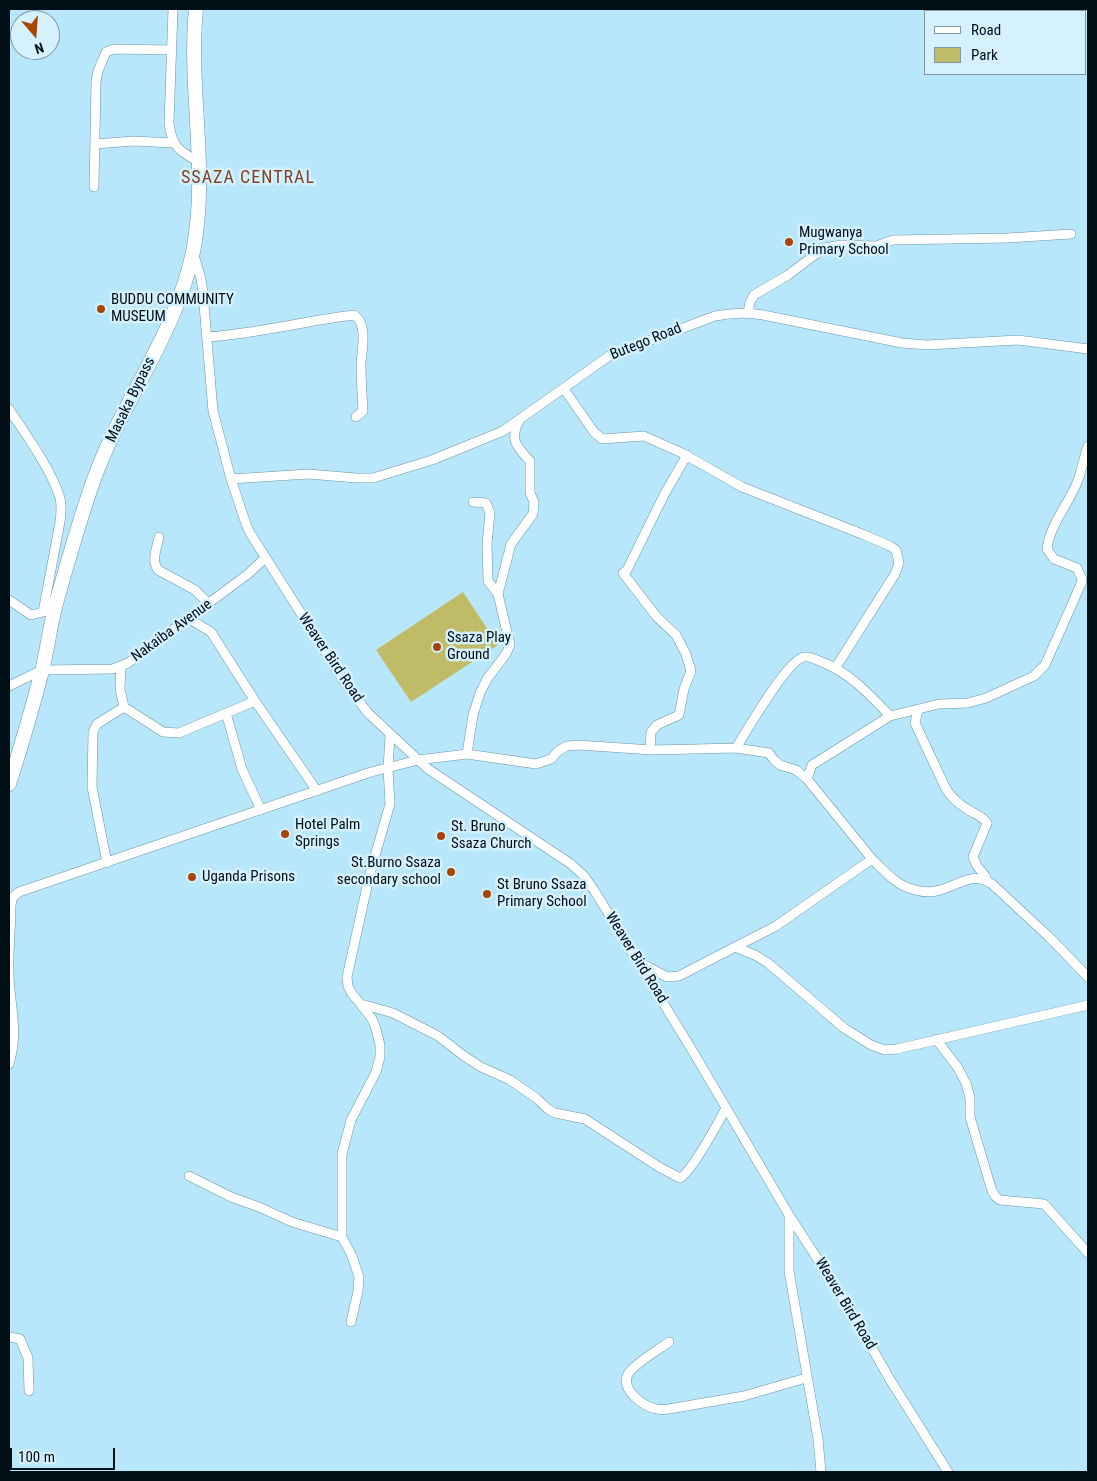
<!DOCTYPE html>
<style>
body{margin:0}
#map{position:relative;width:1097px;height:1481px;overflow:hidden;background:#b8e7fb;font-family:"Roboto Condensed",sans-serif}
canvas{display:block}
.frame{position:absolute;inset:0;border:10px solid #000e15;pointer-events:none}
.legend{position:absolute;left:924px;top:10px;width:162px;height:65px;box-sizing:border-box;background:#d5f1fd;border:1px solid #8096a0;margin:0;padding:6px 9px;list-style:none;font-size:15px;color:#000e15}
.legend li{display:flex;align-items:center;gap:10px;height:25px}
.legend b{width:25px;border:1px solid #8096a0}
.north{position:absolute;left:10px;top:10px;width:50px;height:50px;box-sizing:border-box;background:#d5f1fd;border:1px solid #8096a0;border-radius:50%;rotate:162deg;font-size:14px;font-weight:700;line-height:20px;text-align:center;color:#000e15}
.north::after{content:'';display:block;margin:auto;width:18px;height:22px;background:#a74604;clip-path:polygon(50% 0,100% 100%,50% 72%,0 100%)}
.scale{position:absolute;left:10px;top:1448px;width:105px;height:22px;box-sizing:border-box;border:2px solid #000e15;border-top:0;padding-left:6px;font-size:15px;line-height:18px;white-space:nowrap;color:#000e15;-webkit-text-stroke:4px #d5f1fd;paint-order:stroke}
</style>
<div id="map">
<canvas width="1097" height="1481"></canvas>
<div class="frame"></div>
<ul class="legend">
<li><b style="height:6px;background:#fff"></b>Road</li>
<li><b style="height:14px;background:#c0bb66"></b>Park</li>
</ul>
<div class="north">N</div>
<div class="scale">100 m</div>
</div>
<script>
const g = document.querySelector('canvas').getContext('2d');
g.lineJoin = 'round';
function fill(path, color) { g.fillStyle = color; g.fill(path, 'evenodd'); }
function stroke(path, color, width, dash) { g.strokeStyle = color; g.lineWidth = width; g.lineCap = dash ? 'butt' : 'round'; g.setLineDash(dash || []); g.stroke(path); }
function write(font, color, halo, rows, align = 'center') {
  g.font = font + ' "Roboto Condensed",sans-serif'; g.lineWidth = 5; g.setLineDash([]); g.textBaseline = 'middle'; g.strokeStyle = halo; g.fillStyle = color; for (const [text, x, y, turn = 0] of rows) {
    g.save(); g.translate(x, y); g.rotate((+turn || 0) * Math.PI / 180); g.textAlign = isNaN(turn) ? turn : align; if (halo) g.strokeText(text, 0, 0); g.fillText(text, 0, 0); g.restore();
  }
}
const green = new Path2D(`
 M463 592 498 645 411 702 376 650Z`);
const minor = new Path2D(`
 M173 9 169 123C172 147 179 151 199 162
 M95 144 134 141 173 143
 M94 187 96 82 98 71 106 52 114 49 171 50
 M194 255 201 279 203 293 213 411 231 479 246 524 250 533 347 686 368 713 428 769 571 864 584 876 594 890 695 1055 789 1215 848 1306 889 1378 948 1472
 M748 313 750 302 754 295 788 275 824 248 842 245 876 246 893 240 1008 238 1071 234
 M207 337C256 334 304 321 354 315 368 323 362 350 361 363 361 379 362 395 363 411L356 417
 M564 389 594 432 602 439 644 436 682 453 742 487 862 534 890 546 896 550 899 563 895 574 836 667
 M9 409C26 435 51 469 60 498 62 506 61 514 60 522L43 612
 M231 479 308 474 356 478H373L432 460 503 431 609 356 715 316C731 313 746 312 763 315L902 343 927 345 1018 340 1088 349
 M159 537C157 548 151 560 158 570L195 590 209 604
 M498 594 511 544 533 514 534 502 530 493V461C517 447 509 440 519 421
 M9 600 31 615 47 611
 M188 618 211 632 255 701 317 791
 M121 666 120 689 124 707 163 732 179 733 255 701
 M9 686 42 670 113 669 128 663 248 574 265 558
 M918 709 915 723 946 789C951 797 959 804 967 809 974 814 982 815 987 823L973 857 977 866 986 877 985 879
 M226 713 242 769 261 810
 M390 735 388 769 390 804 370 873 347 977 348 986 352 994 361 1004 393 1013 438 1036 464 1056 481 1067 510 1080 536 1098 548 1109 555 1113 585 1119 659 1167 680 1178C692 1171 718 1123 726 1108
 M736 748C746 732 787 660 804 657 810 656 816 660 822 662 850 673 869 694 890 716
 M650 750 651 732 657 725 679 715 684 689 691 671 686 654 676 635 656 616 623 573 627 570 664 495 687 455
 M467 754 473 715 480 693 487 679 506 654 510 645 498 594 488 581 487 544 490 513 486 503 473 502
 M807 779 812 765 890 716 939 704 968 703 986 698 1034 676 1045 665 1081 584 1082 579 1077 568 1054 559 1047 549C1050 524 1069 504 1078 480 1082 469 1084 457 1088 446
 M872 859C883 869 895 884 909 888 917 891 927 893 936 891 957 887 971 870 992 884L1048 936 1088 977
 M107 863 92 787 93 732 97 724 124 707
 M639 962 667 977 679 976 735 947 755 955 768 963 844 1028 871 1045 885 1050 897 1049 1088 1005
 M936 1039 958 1068 966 1083 970 1098V1117L992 1191 996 1197 1000 1200 1044 1204 1088 1253
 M9 1064C19 1031 10 1008 9 975 8 952 11 928 11 905L13 897 19 892 371 772 418 760 467 754 536 764 551 759 558 751 567 746 578 745 652 750 736 748 769 753 774 760 780 765 796 770 807 779 872 859 776 926 735 947
 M189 1176 231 1197 259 1207 292 1222 342 1237
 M789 1215V1271L818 1439 821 1472
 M351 1322 358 1291 359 1277 352 1256 342 1237V1154L351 1120 376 1072 380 1057V1045L376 1029 372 1019 361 1005
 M9 1337 20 1339 28 1358 29 1391
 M669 1342C658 1350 635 1363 628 1374 620 1390 644 1407 657 1409 661 1410 666 1409 669 1409L744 1396 806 1378`);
const trunk = new Path2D(`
 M9 784C21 747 32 709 42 671 47 650 50 628 55 607 67 564 79 521 94 479 122 401 176 334 193 252 209 171 188 90 196 9`);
const markers = [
 [789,242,5,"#a74604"],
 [101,309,5,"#a74604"],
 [437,647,5,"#a74604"],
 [285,834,5,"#a74604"],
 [441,836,5,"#a74604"],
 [451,872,5,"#a74604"],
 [192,877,5,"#a74604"],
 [487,894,5,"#a74604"]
];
const poiNames = [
 ["Mugwanya",799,233],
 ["Primary School",799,250],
 ["BUDDU COMMUNITY",111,300],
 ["MUSEUM",111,317],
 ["Ssaza Play",447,638],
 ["Ground",447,655],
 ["Hotel Palm",295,825],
 ["Springs",295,842],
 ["St. Bruno",451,827],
 ["Ssaza Church",451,844],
 ["St.Burno Ssaza",441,863,"right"],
 ["secondary school",441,880,"right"],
 ["Uganda Prisons",202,877],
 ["St Bruno Ssaza",497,885],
 ["Primary School",497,902]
];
const streetNames = [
 ["Butego Road",646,342,-22],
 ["Masaka Bypass",131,400,-64],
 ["Nakaiba Avenue",172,631,-36],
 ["Weaver Bird Road",330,658,56],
 ["Weaver Bird Road",636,958,58],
 ["Weaver Bird Road",845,1304,59]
];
const quarterNames = [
 ["SSAZA CENTRAL",248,178]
];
fill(green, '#c0bb66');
stroke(minor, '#6894a7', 10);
stroke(trunk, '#6894a7', 15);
stroke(minor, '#fff', 9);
stroke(trunk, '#fff', 14);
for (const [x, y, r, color] of markers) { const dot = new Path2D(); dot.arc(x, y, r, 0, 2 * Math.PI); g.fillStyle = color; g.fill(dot); stroke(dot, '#d5f1fd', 2); }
write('15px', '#000e15', '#d5f1fd', poiNames, 'left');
write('15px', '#000e15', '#d5f1fd', streetNames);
g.letterSpacing = '1px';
write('18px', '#834222', '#d5f1fd', quarterNames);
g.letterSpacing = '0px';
</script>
